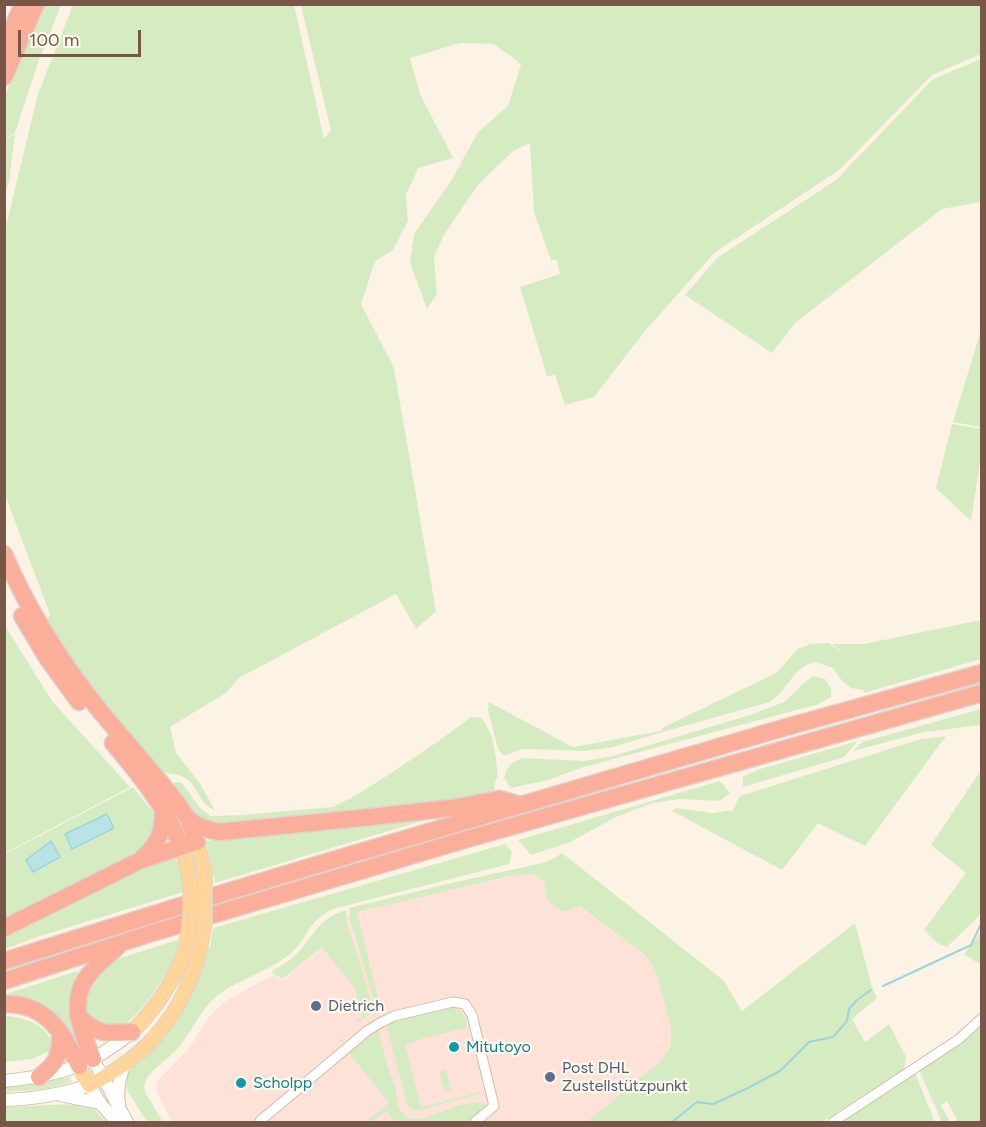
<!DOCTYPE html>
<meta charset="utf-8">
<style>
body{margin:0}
#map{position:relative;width:986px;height:1127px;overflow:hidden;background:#fdf3e5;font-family:Figtree,sans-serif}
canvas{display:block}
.frame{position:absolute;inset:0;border:6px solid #785748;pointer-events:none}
.scale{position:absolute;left:18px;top:30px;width:123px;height:27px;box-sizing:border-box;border:3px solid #785748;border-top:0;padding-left:8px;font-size:18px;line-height:21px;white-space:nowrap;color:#785748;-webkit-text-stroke:4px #fff7ed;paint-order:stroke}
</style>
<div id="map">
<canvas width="986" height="1127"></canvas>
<div class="frame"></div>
<div class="scale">100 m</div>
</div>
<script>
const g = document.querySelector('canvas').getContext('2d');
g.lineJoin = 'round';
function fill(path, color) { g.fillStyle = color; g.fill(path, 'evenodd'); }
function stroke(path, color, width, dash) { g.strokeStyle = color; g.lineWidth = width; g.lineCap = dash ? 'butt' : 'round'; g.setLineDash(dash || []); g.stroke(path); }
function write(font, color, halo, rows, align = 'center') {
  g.font = font + ' Figtree,sans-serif'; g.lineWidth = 4.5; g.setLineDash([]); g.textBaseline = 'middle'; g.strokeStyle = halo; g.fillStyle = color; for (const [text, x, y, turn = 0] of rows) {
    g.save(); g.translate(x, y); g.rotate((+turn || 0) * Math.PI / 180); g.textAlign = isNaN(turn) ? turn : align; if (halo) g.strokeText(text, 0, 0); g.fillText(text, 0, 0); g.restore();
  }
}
const commercial = new Path2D(`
 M534 874 544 881 547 900 578 906 645 955 656 972 671 1029V1045L661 1061 586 1122H172L157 1092V1083L161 1077 187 1051 209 1017 224 1002 273 975 283 980 322 948 347 914 510 876Z`);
const green = new Path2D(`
 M43 5H61L38 63 15 133 5 139V95Z
 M73 5H294L324 139 331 130 301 6 295 5H981V54L932 75 839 170 714 253 645 331 594 397 565 405 555 375 547 376 520 287 560 274 557 260H551L534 213 530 143 513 151 477 186 444 235 434 256 437 294 427 309 410 263 414 234 451 181 478 132 508 106 521 65 511 56 493 44 460 43 410 58 420 94 453 158 418 168 406 195 408 221 393 250 375 261 361 304 394 368 436 611 416 629 396 594 239 678 226 693 170 727 176 753 199 782 215 810C200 805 199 790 188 780 179 772 165 776 155 767 146 759 139 748 131 738 100 702 74 662 46 623L50 614 5 495V230L38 94Z
 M981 59V202L942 209 795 323 772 353 685 295 717 258 836 180 933 79Z
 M15 134 9 182 5 195V140Z
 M981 330V427L953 422Z
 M952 424 981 429V456L971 521 936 488Z
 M981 620V659L864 693 863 690 851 688 842 681 833 668 816 662 806 665 796 673 781 692 770 702 666 731 613 747 586 751 522 749 504 756 498 749 488 710 489 702 567 744 574 747 660 731 664 727 776 673 798 649 810 644 829 643 848 658 832 644H864Z
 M4 624 52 701 130 787 5 853Z
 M813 676 825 679 831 689V697L819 704 584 767 548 780 511 788 504 778 506 771 512 763 523 758 584 761 613 756 753 714 784 702 804 683Z
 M981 709V725L924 732 853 751 862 742Z
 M471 717 481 718C495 734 496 758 498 778L496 779 493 794 414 806 223 826 202 824 172 784 176 782 182 783 201 809 211 816 243 815 332 807C351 799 368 788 385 777 415 757 443 739 471 717Z
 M946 736 865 846 818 823 782 870 672 811 676 808 713 813 733 810 740 796 921 739Z
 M858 741 844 757 743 787V776L760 769Z
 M981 770V914L947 947 937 943 924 930 966 873 931 845Z
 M720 781 730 793 720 801 679 799 653 803 616 817 568 843 531 855 518 840Z
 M133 787 155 815 151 846 5 921V854Z
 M445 814 215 883 206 841Z
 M505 844 512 852 509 864 333 909C326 913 319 917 314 923 306 932 302 944 292 952 272 971 243 977 221 993 203 1005 194 1027 182 1043 173 1055 162 1062 152 1072 146 1078 143 1084 145 1092L163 1122H147L127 1090 126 1077C138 1057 157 1042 173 1024 191 1003 201 975 208 948H210L213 928Z
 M562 853 723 980 742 1011 855 923 872 987 877 998 852 1019 865 1042 889 1024 906 1057 904 1070 822 1122H586L661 1061 671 1045V1029L656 972 645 955 579 906 563 912 547 900 544 881 534 874 510 876 357 912 379 1001 381 1000 382 1004 385 1005 376 1009 357 942 350 921 349 908 460 881 543 863 556 857Z
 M172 857 180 864 183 892 40 936 5 949V935L139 867Z
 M346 910 347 924 359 960 374 1011 357 1023 356 1020 362 1018 355 989 322 947 283 979 273 974 272 971C282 965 291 960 299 951 317 932 318 919 346 910Z
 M981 932V965L964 954Z
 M180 939 175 955H177C162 980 146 1009 123 1026L93 1025 83 1007 88 981 114 960Z
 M77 971 81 980 85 1052 6 994Z
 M451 1007C463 1009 465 1016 468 1027L422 1039 405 1045 421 1107 480 1092V1094L416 1111 412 1110 407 1104 386 1024Z
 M5 1016C25 1017 56 1027 52 1053L47 1052 33 1059 5 1062Z
 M981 1022V1122H958L947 1101 941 1105 950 1122H942L919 1070Z
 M378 1029 386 1061 395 1087 399 1109 406 1117 421 1119 460 1105 478 1102 487 1104 486 1107 468 1122H462L460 1121 458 1122H396L386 1111 372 1122H365L389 1103 349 1053Z
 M446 1069 452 1092 447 1091 443 1086 439 1071Z
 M915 1073 935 1122H837Z
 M70 1077 72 1082 46 1089 5 1092 4 1086 42 1082Z
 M84 1104 94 1109 106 1122H5L4 1107 49 1105Z`);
const water = new Path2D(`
 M107 814 114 828 72 849 65 834Z
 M51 841 60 857 33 872 26 860Z`);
const stream = new Path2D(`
 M883 986 971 945 982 922
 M672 1122 697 1102 713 1104 746 1089 780 1071 809 1042 833 1037 847 1021 849 1009 857 1000 871 990`);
const street = new Path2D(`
 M261 1122 260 1121 367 1031 378 1024 394 1016 453 1002 465 1004 472 1015 494 1106 475 1122
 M833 1122 959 1039 982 1018`);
const secondary = new Path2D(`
 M93 1059 127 1122
 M4 1081C60 1075 88 1068 132 1032
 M60 1095 100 1103
 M4 1100C34 1099 61 1095 89 1085L100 1103 117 1122
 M119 1104C117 1090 119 1077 125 1064`);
const primary = new Path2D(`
 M197 842 205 872
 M181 846 186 862 189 876
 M132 1032C155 1009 173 984 184 953
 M79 1066 89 1085C148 1056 184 1013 200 949`);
const highway = new Path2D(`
 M4 47 23 4
 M4 77 36 4
 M4 554C28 611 62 663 100 711 126 742 153 772 177 803L188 819 197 842
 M22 616 47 658 79 702
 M113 743C139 774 166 807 181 846
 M188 819C198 827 207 830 219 832L371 817 452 808 499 799 520 805
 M142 858C158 845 164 830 163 809
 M4 928 139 861 190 844
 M4 961 180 906 343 857 783 728 982 673
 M4 981 152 933 464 840 982 693
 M4 1004C45 1002 64 1033 79 1066
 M78 1015C95 1035 108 1034 132 1032
 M93 1059C81 1031 67 998 91 972 99 962 110 955 118 946
 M39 1077C57 1064 61 1054 60 1032`);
const primaryBridge = new Path2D(`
 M200 949 205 923V872
 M184 953C191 927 192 902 189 876`);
const markers = [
 [316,1006,6,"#5c6f8a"],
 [454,1047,6,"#0f9aa8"],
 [550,1077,6,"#5c6f8a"],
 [241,1083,6,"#0f9aa8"]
];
const serviceNames = [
 ["Dietrich",328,1006],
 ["Post DHL",562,1068],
 ["Zustellstützpunkt",562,1086]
];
const cultureNames = [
 ["Mitutoyo",466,1047],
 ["Scholpp",253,1083]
];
fill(commercial, '#fee2d8');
fill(green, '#d5ecc3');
fill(water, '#b8e4e8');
stroke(water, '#9ed4db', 1.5);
stroke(stream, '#9ed4db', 2);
stroke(street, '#d2bcad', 11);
stroke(secondary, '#d5bcaa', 14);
stroke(primary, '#dcd3cf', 16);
stroke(highway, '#dcd3cf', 19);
stroke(street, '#fff', 9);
stroke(secondary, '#fff', 12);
stroke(primary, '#ffd59b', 14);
stroke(highway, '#fbae99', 16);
stroke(primaryBridge, '#dcd3cf', 16, []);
stroke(primaryBridge, '#ffd59b', 14);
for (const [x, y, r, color] of markers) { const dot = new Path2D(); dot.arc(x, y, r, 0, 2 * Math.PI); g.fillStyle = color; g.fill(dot); stroke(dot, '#fff7ed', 2); }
write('16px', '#4e5e75', '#fff7ed', serviceNames, 'left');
write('16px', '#0d838f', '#fff7ed', cultureNames, 'left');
</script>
